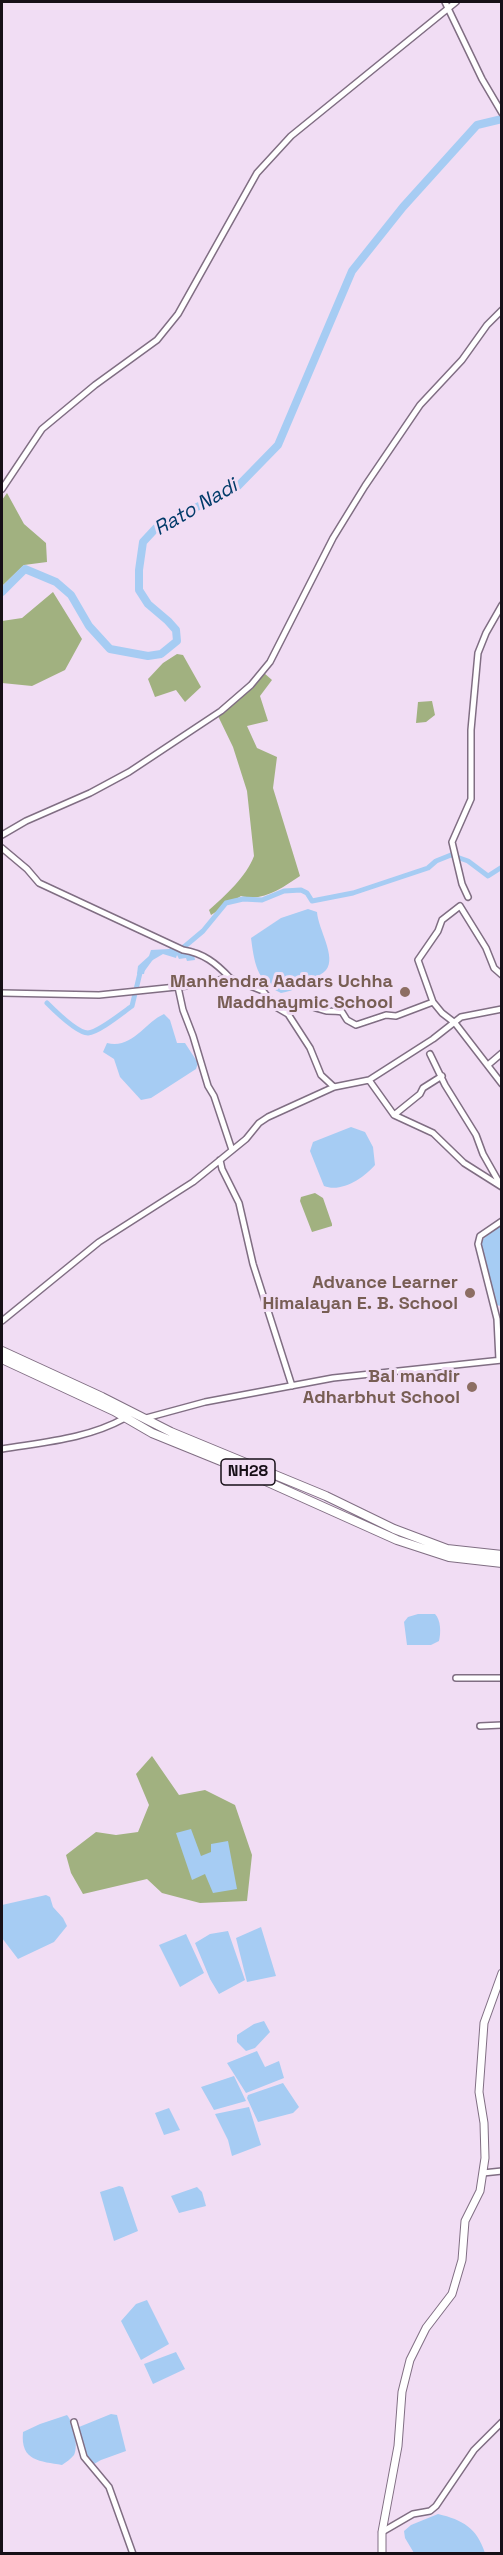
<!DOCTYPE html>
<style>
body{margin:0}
#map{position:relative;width:503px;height:2555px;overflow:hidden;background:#f1ddf4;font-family:"Space Grotesk",sans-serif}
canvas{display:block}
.frame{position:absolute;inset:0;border:3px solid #160f17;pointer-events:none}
</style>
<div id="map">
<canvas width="503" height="2555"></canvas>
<div class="frame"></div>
</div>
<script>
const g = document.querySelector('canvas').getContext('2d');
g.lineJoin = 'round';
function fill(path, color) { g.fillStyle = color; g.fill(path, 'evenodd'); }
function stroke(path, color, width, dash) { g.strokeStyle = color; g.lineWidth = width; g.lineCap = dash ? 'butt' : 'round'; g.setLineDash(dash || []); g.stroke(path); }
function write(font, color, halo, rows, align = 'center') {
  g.font = font + ' "Space Grotesk",sans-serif'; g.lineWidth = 6; g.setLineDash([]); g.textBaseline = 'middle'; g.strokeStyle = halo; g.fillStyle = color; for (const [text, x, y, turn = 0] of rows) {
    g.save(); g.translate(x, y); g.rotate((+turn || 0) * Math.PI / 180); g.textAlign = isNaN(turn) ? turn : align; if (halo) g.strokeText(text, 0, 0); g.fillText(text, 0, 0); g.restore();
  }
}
const forest = new Path2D(`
 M7 493 24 524 46 543 47 562 24 565 2 586V500Z
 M53 592 82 639 65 670 32 686 2 683V621L22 618Z
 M177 654 183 655 201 687 185 702 176 690 155 697 148 679 163 663Z
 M264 673 272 680 260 696 268 721 247 726 257 748 277 757 273 788 300 876C282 888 263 902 241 896L211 915 209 910C226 895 246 877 254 856L247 791 233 747 218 716 242 697Z
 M432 701 435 715 426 722 416 723 418 702Z
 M315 1193 323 1198 332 1224V1226L312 1232 300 1201 301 1197Z
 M152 1756 179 1795 205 1790 235 1805 252 1855 247 1901 200 1903 162 1893 147 1879 83 1894 71 1873 66 1855 96 1832 116 1835 138 1832 149 1805 136 1774Z`);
const water = new Path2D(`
 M308 909 317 912C318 929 337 957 326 970 323 974 318 975 314 978 304 985 294 991 281 993 256 982 254 960 251 938L281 918Z
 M172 946 183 953 194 954 195 960 187 961 186 958 179 959 177 955 176 958 163 954 146 964 144 974H137L138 966 149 956 151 950 169 949Z
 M164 1014 170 1020 177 1043H185L198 1063 196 1069 151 1098 141 1100 120 1077 114 1059 103 1052 107 1043C133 1049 144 1023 164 1014Z
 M351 1127 365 1132 373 1147 375 1165C364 1178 341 1193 324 1186L310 1151 313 1142Z
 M501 1223V1306L496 1305 480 1248 481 1241Z
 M418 1614H435C441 1620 441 1633 439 1641L431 1645H407L404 1622 408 1617Z
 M191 1829 201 1856 211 1852V1844L228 1841 237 1889 213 1893 205 1874 192 1880 176 1833Z
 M46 1895 50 1897 53 1907 63 1918 67 1926 54 1942 18 1959 2 1938V1905Z
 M261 1927 276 1976 247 1982 236 1938Z
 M228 1931 245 1980 219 1994 210 1979 195 1943 210 1934Z
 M186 1934 204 1973 180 1987 159 1945Z
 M264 2021 270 2032 255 2048 246 2051 237 2042V2035L254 2024Z
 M257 2051 265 2067 279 2061 284 2078 246 2093 227 2063Z
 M234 2076 246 2101 214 2110 201 2087Z
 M283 2083 299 2107 293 2113 258 2122 247 2098 248 2095Z
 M249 2107 261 2145 232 2156 228 2140 215 2114Z
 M169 2108 180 2130 164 2135 155 2113Z
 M119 2186 123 2187 138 2231 114 2241 100 2192Z
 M197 2187 202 2192 206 2206 179 2213 171 2196Z
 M147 2300 169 2344 141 2360 121 2321 136 2304Z
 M176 2352 185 2369 153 2384 144 2364Z
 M111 2414 117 2415 126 2451 101 2460 94 2464C84 2456 82 2439 79 2427Z
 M67 2415C73 2422 79 2446 74 2455 71 2459 66 2462 62 2465 41 2461 20 2462 23 2432L40 2424Z
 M438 2514C463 2520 477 2528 485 2553H414L405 2538 404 2531 411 2525Z`);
const canal = new Path2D(`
 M177 949 184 947 203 931 226 903 243 899 262 900 284 891 301 890 307 893 312 901 353 893 428 868 436 861 451 855 468 861 488 876 502 867
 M47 1003C54 1010 77 1033 88 1033 99 1032 122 1013 132 1006L140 973 151 958`);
const river = new Path2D(`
 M2 592 25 569 56 582 71 595 89 626 110 649 148 656 161 654 177 641 176 630 168 621 148 604 139 590V570L143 542 156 528 238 486 278 445 352 271 403 207 477 125 502 119`);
const minor = new Path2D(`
 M445 2 482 79 502 113
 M2 489 42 429 95 385 157 340 178 314 257 173 291 136 456 2
 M2 835 26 821 90 793 129 772 221 711 251 685 270 662 333 538 365 486 420 405 462 360 487 325 502 310
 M2 848 27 869 39 883 183 950C203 953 216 963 230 978
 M468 897 462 884 452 842 471 799V730L478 653 486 633 502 605
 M178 987 183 1010 193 1036 208 1086 214 1096 232 1150
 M2 993 99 995 186 986 230 978 263 991 276 1007 288 1014 310 1048 321 1075 334 1087
 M433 1002 418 960 438 931 442 920 460 906 486 948 494 968 502 975
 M276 1007C296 997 308 1007 327 1011 332 1011 337 1011 342 1012L347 1020 356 1025 386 1015 396 1016 433 1002 442 1013 455 1023 502 1084
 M430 1054 445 1085 476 1135 483 1154 500 1184
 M488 1065 502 1053
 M369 1080 394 1115 433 1133 464 1163 502 1187
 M394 1115 420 1094 423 1088 442 1076
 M220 1160 222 1169 239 1203 253 1264 292 1386
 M2 1321 99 1242 193 1182 246 1139 259 1123 268 1117 334 1087 369 1080 433 1039 461 1017 502 1009
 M499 1360 497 1319 478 1244 480 1236 502 1221
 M146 1418 205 1402 333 1378 502 1360
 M2 1449C44 1442 87 1439 125 1418
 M456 1678H502
 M480 1726 502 1725
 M483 2173 502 2171
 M74 2422 84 2457 109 2487 133 2554
 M382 2532 413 2514 430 2511 436 2506 474 2450 502 2422`);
const major = new Path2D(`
 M382 2554V2532L398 2446 402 2392 410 2360 426 2328 452 2294 462 2260 465 2221 480 2191 485 2158 484 2123 479 2092 484 2023 502 1973`);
const highway = new Path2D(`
 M2 1351 102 1397 171 1432 326 1496 394 1529 447 1549 502 1555
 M2 1359 114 1411 152 1433 221 1461 397 1540 449 1557 502 1563`);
const markers = [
 [405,992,6,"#8d6e63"],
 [470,1293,6,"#8d6e63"],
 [472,1387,6,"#8d6e63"]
];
const shields = [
 [248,1472,54]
];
const shieldNames = [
 ["NH28",248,1472]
];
const educationNames = [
 ["Manhendra Aadars Uchha",393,982],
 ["Maddhaymic School",393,1003],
 ["Advance Learner",458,1283],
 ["Himalayan E. B. School",458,1304],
 ["Bal mandir",460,1377],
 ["Adharbhut School",460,1398]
];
const waterNames = [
 ["Rato Nadi",196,508,-30]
];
fill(forest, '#a1b180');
fill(water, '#a6ccf3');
stroke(canal, '#a6ccf3', 5);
stroke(river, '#a6ccf3', 8);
stroke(minor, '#806e83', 8);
stroke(major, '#806e83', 9);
stroke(highway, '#806e83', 10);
stroke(minor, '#fff', 5);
stroke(major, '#fff', 7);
stroke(highway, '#fff', 8);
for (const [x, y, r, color] of markers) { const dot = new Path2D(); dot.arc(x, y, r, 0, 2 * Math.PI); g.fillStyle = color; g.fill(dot); stroke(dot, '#f1ddf4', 2); }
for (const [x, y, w] of shields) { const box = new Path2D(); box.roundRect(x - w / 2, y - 13, w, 26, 4.5); g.fillStyle = '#f1ddf4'; g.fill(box); stroke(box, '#160f17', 1.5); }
write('bold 16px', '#160f17', null, shieldNames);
write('bold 18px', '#785e54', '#f1ddf4', educationNames, 'right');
write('italic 20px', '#003a69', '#f1ddf4', waterNames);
</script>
